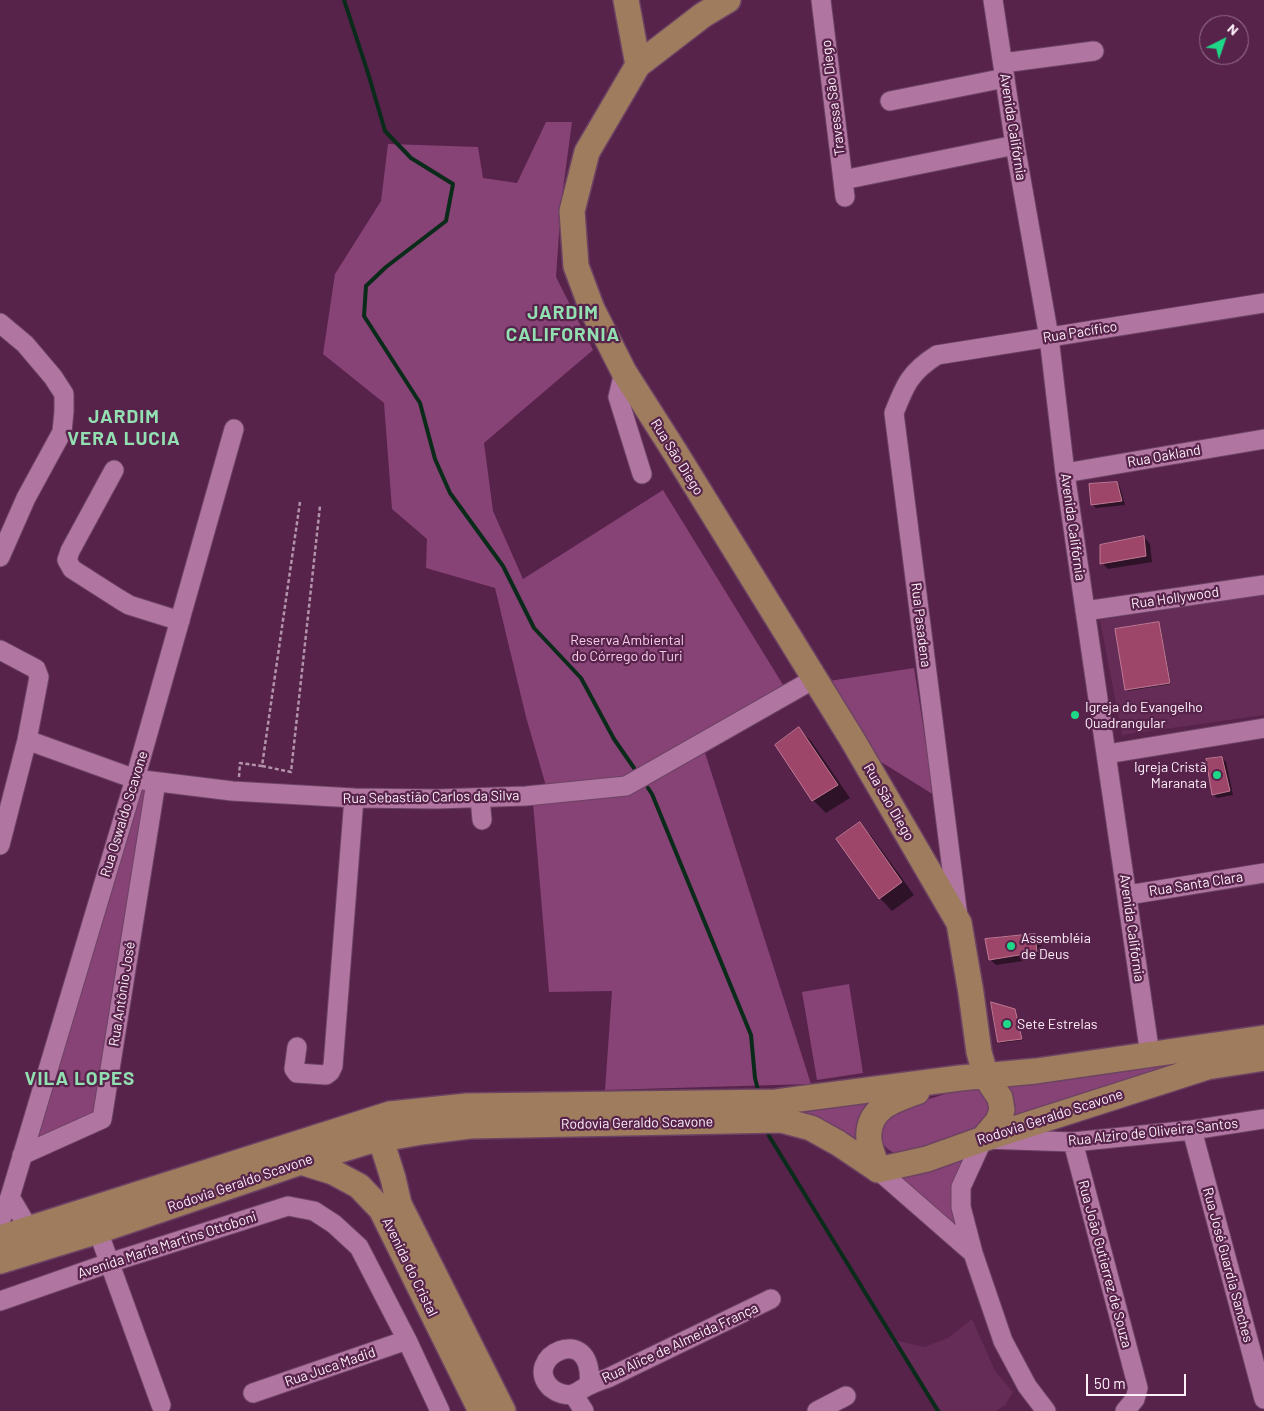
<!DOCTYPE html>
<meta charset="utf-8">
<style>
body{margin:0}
#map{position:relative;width:1264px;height:1411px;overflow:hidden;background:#57234b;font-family:Barlow,sans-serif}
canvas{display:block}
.north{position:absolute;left:1199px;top:15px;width:50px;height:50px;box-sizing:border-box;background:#57234b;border:1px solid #997590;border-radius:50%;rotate:41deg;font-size:14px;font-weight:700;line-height:20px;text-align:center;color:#fdeff8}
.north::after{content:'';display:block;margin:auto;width:18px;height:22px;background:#1ed888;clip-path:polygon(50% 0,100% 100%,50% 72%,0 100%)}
.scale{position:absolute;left:1086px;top:1374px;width:100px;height:22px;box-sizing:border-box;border:2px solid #fdeff8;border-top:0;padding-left:6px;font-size:15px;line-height:18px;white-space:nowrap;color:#fdeff8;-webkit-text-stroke:4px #57234b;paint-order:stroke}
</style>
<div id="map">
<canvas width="1264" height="1411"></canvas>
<div class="north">N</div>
<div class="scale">50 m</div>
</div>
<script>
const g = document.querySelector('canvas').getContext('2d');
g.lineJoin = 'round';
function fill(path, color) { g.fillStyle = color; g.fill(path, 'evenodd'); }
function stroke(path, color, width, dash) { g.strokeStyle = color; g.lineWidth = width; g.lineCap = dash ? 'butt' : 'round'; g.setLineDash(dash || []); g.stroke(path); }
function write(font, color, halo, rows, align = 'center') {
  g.font = font + ' Barlow,sans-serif'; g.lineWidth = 4.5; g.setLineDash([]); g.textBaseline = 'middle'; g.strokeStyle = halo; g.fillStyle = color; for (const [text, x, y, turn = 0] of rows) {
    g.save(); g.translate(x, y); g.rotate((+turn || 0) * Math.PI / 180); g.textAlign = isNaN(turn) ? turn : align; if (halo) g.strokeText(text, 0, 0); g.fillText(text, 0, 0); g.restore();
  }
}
const built = new Path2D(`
 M1264 594V715L1122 735 1100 620Z
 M972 1319 995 1371 1013 1392 1005 1405 996 1411H941L890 1339 924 1347 948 1338Z`);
const green = new Path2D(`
 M546 122H572L561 204 556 277 593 350 484 443 493 511 523 579 663 490 785 688 700 737 811 1084 605 1090 612 991 549 992 533 803 546 786 526 717 495 588 426 568 427 539 392 509 384 403 323 354 335 274 381 201 388 144 478 147 483 178 517 183Z
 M914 668 934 795 870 755 829 681Z
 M135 779 156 782 102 1119 22 1155Z
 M849 984 863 1073 817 1080 802 992Z
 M1182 1061 1180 1065 1007 1122 1006 1083Z
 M971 1086 977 1087 991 1099 990 1122 957 1139 896 1154C877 1145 880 1134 883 1116L926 1100Z
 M878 1097 859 1147 777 1113Z
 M966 1160 961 1234 893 1173Z`);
const shadow = new Path2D(`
 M1117 483 1120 487 1125 505 1096 508 1092 504Z
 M1144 537 1150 544 1152 562 1108 569 1102 563Z
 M1159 624 1160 625 1171 684 1128 691 1127 690Z
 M799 729 811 741 850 798 826 813 813 800Z
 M1222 758 1226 762 1233 795 1217 798 1213 794Z
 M860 824 872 837 914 895 892 911 880 898Z
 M1034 936 1041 942 1043 958 996 965 990 959Z
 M1014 1010 1016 1012 1023 1040 1001 1043 999 1041Z`);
const stream = new Path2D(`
 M344 0 368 73 385 131 411 158 453 184 446 221 386 267 366 286 364 316 420 403 435 459 450 493 503 566 534 628 581 678 614 739 634 768
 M648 788 652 794 751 1035 755 1078 759 1094
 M767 1129 769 1136 938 1411`);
const building = new Path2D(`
 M1117 482 1122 501 1091 505 1089 484Z
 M1144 536 1146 556 1100 564V545Z
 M1159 622 1170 683 1125 690 1115 629Z
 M799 727 838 785 812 801 775 745Z
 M1222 757 1230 791 1212 795 1206 759Z
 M860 822 902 882 879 899 836 839Z
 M1035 934 1037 952 989 960 985 939Z
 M991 1002 1015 1009 1022 1039 998 1042Z`);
const path = new Path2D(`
 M262 766 291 772 320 506
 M239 777 240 763 262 766 300 502`);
const minor = new Path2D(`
 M821 0 845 197
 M993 0 1015 145 1049 337 1065 473 1150 1055
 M1003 63 1094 51
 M890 101 1005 78
 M843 180 1015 145
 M0 323 25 344 53 377 64 394V411L62 432 26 498 0 557
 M624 372 618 397 642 474
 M114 470 70 551 67 560 72 569 119 599 129 605 180 621
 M1065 473 1264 439
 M1085 611 1264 585
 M0 650 36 669 39 677 27 740 0 845
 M27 740 135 779 232 791 354 798 437 799 526 796 626 786 814 679
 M1107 754 1264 728
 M480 798 482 820
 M1128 895 1264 873
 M958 917 894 413C905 385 910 372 937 355L1264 303
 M297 1047 294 1069 297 1073 326 1075 330 1072 333 1066 354 798
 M1192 1130 1264 1399
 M1073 1142 1138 1388 1135 1399 1125 1411
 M22 1155 102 1119 156 782
 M878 1170 973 1253
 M10 1197 29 1229
 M0 1221 10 1197 135 779 234 429
 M98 1231 161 1405
 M0 1301 109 1263 288 1206 314 1211 334 1224 359 1247 407 1340 440 1411
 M589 1385C595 1319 519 1358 551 1388 557 1393 566 1396 573 1394 579 1392 584 1387 590 1385 596 1382 602 1380 608 1378L771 1299
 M253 1393 407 1340
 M573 1394 584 1411
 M817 1411 846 1396
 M1046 1411 1027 1386 1003 1341 973 1253 961 1207V1187L983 1139 1073 1142 1192 1130 1264 1119`);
const major = new Path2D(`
 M626 0 638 65
 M728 0 703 15 638 65 587 152 572 211 576 266 592 309 624 372 675 452 852 739 959 923 971 993 979 1052 986 1077 1000 1098 1002 1110 998 1121 983 1139
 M376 1124 393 1178 399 1204 503 1411
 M301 1162 333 1172 359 1186 381 1209 481 1411
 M878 1170C875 1161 870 1150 869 1140 866 1109 893 1100 917 1092
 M0 1238 390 1114 467 1106 776 1102 960 1078 1036 1071 1264 1038
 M0 1261 98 1231 301 1162 366 1142 421 1132 470 1126 781 1120 811 1128 838 1143 878 1170 927 1159 983 1139 1207 1067 1264 1058`);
const markers = [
 [1075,715,5,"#1ed888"],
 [1217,775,5,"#1ed888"],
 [1011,946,5,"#1ed888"],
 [1007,1024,5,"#1ed888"]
];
const streetNames = [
 ["Travessa São Diego",833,98,-97],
 ["Avenida Califórnia",1013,127,81],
 ["Rua Pacífico",1080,332,-9],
 ["Rua Oakland",1164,456,-10],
 ["Rua São Diego",677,457,58],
 ["Avenida Califórnia",1073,527,82],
 ["Rua Hollywood",1175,598,-8],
 ["Rua Pasadena",921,625,83],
 ["Rua Sebastião Carlos da Silva",431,797,-1],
 ["Rua São Diego",889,802,60],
 ["Rua Oswaldo Scavone",124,814,-73],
 ["Rua Santa Clara",1196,884,-9],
 ["Avenida Califórnia",1132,928,82],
 ["Rua Antônio José",122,994,-81],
 ["Rodovia Geraldo Scavone",1050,1117,-18],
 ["Rodovia Geraldo Scavone",637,1123,-1],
 ["Rua Alziro de Oliveira Santos",1153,1132,-6],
 ["Rodovia Geraldo Scavone",240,1183,-19],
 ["Avenida Maria Martins Ottoboni",167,1245,-18],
 ["Rua João Gutierrez de Souza",1105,1264,75],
 ["Rua José Guardia Sanches",1228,1265,75],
 ["Avenida do Cristal",410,1267,64],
 ["Rua Alice de Almeida França",680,1343,-25],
 ["Rua Juca Madid",330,1367,-19]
];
const parkNames = [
 ["Reserva Ambiental",627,640],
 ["do Córrego do Turi",627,656]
];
const poiNames = [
 ["Igreja do Evangelho",1085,707],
 ["Quadrangular",1085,723],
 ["Igreja Cristã",1207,767,"right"],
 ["Maranata",1207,783,"right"],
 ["Assembléia",1021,938],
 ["de Deus",1021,954],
 ["Sete Estrelas",1017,1024]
];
const districtNames = [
 ["JARDIM",563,313],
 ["CALIFORNIA",563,335],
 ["JARDIM",124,417],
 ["VERA LUCIA",124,439],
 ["VILA LOPES",80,1079]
];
fill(built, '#652c58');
fill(green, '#874276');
fill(shadow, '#0007');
stroke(stream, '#0b2b1a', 4);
fill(building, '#9e4669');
stroke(building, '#c07993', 1);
stroke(minor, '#6d4364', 21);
stroke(major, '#6d4364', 28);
stroke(path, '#b293aa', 2.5, [4, 2.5]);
stroke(minor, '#b075a0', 19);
stroke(major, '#9e7c5d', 25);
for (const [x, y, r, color] of markers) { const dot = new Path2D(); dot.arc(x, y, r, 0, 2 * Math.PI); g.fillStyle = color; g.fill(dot); stroke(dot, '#57234b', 2); }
write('14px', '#fdeff8', '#57234b', streetNames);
write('14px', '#f8cdeb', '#57234b', parkNames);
write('14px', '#fdeff8', '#57234b', poiNames, 'left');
g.letterSpacing = '1px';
write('bold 19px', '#92dfb1', '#57234b', districtNames);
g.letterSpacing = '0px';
</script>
